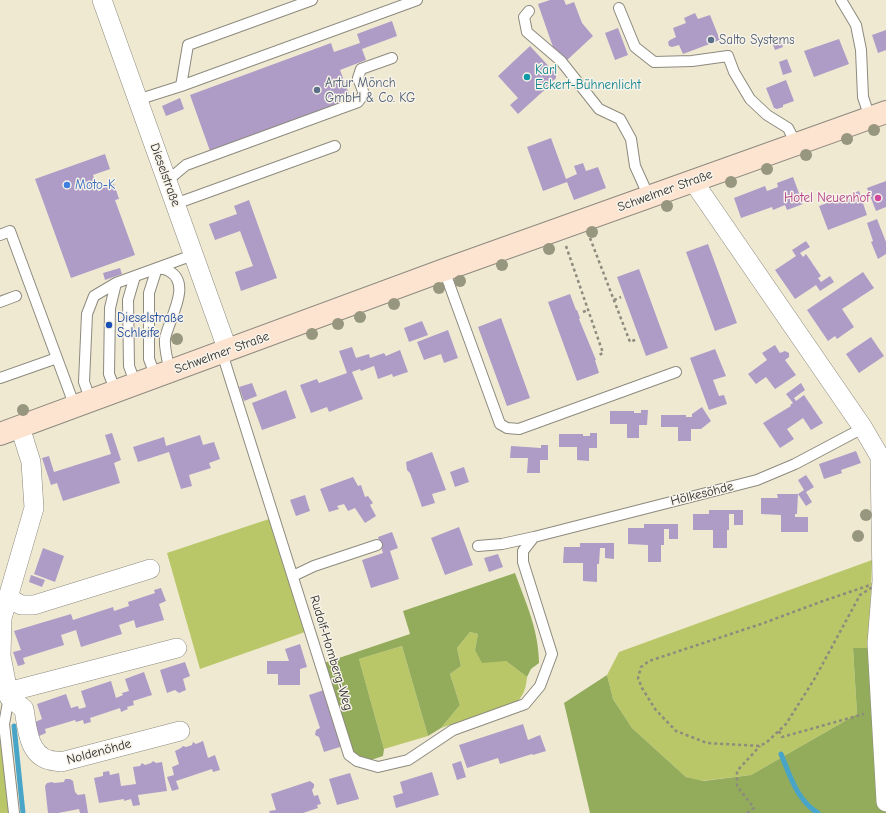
<!DOCTYPE html>
<meta charset="utf-8">
<style>
body{margin:0}
canvas{display:block;background:#efe9d2}
</style>
<canvas width="886" height="813"></canvas>
<script>
const g = document.querySelector('canvas').getContext('2d');
g.lineJoin = 'round';
function fill(path, color) { g.fillStyle = color; g.fill(path, 'evenodd'); }
function stroke(path, color, width, dash) { g.strokeStyle = color; g.lineWidth = width; g.lineCap = dash ? 'butt' : 'round'; g.setLineDash(dash || []); g.stroke(path); }
function write(font, color, halo, rows, align = 'center') {
  g.font = font + ' "Comic Neue",sans-serif'; g.lineWidth = 3; g.setLineDash([]); g.textBaseline = 'middle'; g.strokeStyle = halo; g.fillStyle = color; for (const [text, x, y, turn = 0] of rows) {
    g.save(); g.translate(x, y); g.rotate((+turn || 0) * Math.PI / 180); g.textAlign = isNaN(turn) ? turn : align; if (halo) g.strokeText(text, 0, 0); g.fillText(text, 0, 0); g.restore();
  }
}
const green = new Path2D(`
 M269 519 305 632 200 669 167 553Z
 M872 560 869 648 853 649 857 714 751 775 701 781 686 777 632 728 613 699 607 675 619 652Z
 M470 632 478 634 475 650 506 661 527 677C526 688 524 695 516 703L441 728 460 705 450 674 461 666 457 648Z
 M402 646 428 736 384 749 359 659Z
 M0 740 9 813H0Z`);
const forest = new Path2D(`
 M515 573C526 603 539 631 539 663L531 669 527 677 506 661 482 663 475 650 478 634 470 632 457 648 461 666 450 674 460 705 441 728 428 736 402 646 359 659 384 749 383 756C369 761 364 762 353 752L324 663 410 634 403 611Z
 M886 642V813H590L564 703 607 675 613 699 632 728 686 777 703 781 751 775 857 714 853 648H869Z`);
const stream = new Path2D(`
 M14 726 23 813
 M781 754C790 776 797 800 818 813`);
const building = new Path2D(`
 M550 0H564L566 5 574 2 582 23 593 36 565 62 554 50 538 4Z
 M695 13 698 19 710 15 720 40 683 54 679 45 672 47 669 46 668 42 670 40 676 37 673 28 686 23 684 18Z
 M392 21 397 36 362 49 366 60 340 70 351 99 210 151 190 95 331 43 334 52 360 43 357 34Z
 M618 28 628 55 615 60 605 33Z
 M886 30V50L878 53 872 35Z
 M780 39 783 47 775 50 772 42Z
 M839 39 849 64 814 77 804 51Z
 M530 46 556 74V78L549 85H550L518 114 510 105 518 98 498 76Z
 M787 59 792 72 783 75 779 62Z
 M786 80 794 101 783 105V107L777 109 774 108 766 88Z
 M180 98 184 109 166 116 162 106Z
 M551 138 566 179 577 174 574 166 583 163 586 171 598 167 606 188 574 200 567 182 543 191 527 147Z
 M105 154 110 169 93 175 98 191H100L99 189 114 184 119 199 115 200 135 255 71 278 35 179Z
 M793 177 803 204 787 210 785 205 773 210 772 207 741 218 734 198 765 186 767 191 778 187 777 183Z
 M886 181V207L876 211 867 188Z
 M859 191 867 215 828 230 819 206Z
 M249 200 277 278 241 291 235 272 253 266 240 231 215 240 209 224 237 214 234 206Z
 M877 219 886 242V254L878 259 871 242 873 241 867 223Z
 M806 241 810 247 800 253 803 257 806 254 821 276 818 278 821 282 830 276 834 282 820 291 816 285 795 299 775 270 796 256 792 250Z
 M708 244 737 323 715 331 686 252Z
 M120 268 122 274 105 280 103 273Z
 M639 269 668 348 646 356 617 277Z
 M863 272 874 288 842 309 854 327 837 339 835 336 828 341 807 310Z
 M570 294 576 310H577L580 318 579 319 596 360H595L599 373 577 381 548 302Z
 M501 318 530 398 507 406 478 327Z
 M422 321 428 335 409 342 404 328Z
 M448 330 458 358 444 363 441 354 424 360 417 342Z
 M871 337 884 356 859 373 846 354Z
 M775 345 780 353 785 351 789 353V357L785 360 796 375 775 389 766 377 756 384 748 374 767 360 762 353Z
 M352 347 356 358 369 354 370 358 384 353 386 356 400 350 408 372 393 377 392 374 378 379 374 366 361 371 360 369 352 372 363 399 329 412 327 407 311 413 300 385 317 379 319 383 347 373 339 351Z
 M715 349 726 376 713 380 719 396 724 395 727 404 709 410 690 358Z
 M252 383 257 396 244 401 239 387Z
 M801 383 805 390 794 398 796 401 804 395 823 423 811 430 803 418 787 429 794 439 780 448 763 423 791 406 790 405 793 403 786 394Z
 M286 390 296 418 262 430 252 403Z
 M702 407 711 421 701 429H691V441H678V427H661V415H686V417H692V414Z
 M641 410H648L647 425H639V438H627V424H610V411H634V413H641Z
 M112 433 121 460 114 463 120 483 63 501 57 483 51 485 42 458 49 456 54 472 111 454 105 435Z
 M590 433H597V448H589V461L577 460V447H559V434H583V436H590Z
 M200 435 203 445 214 442 220 459 209 463 211 468 189 475 192 486 181 489 169 452 138 462 133 447 164 437 166 446Z
 M541 445H548V460H540V473H527L528 458H510L511 446 541 448Z
 M856 451 861 463 841 470 842 473 824 479 819 464Z
 M432 452 446 490 432 494 435 503 422 507 410 473 407 470 406 462Z
 M464 467 469 482 455 487 450 472Z
 M806 475 814 487 806 492 812 502 806 506 798 494 804 490 798 480Z
 M353 477 358 486 361 485 365 497 368 496 373 503 370 505 376 516 365 523 355 508 348 511 344 504 337 506 339 509 329 512 320 489Z
 M777 494H798L797 514H795V517H808V532H781V515L761 514V498H778Z
 M305 495 310 511 296 516 290 500Z
 M709 510H743V525H734V514H729V530H727V548H713V530H693V514H709Z
 M644 524H678V539H669V529H664V545H661V562H648V545L628 544V528H644Z
 M459 527 473 565 445 575 431 538Z
 M392 532 398 548 390 551 399 579 371 588 362 560 383 553 378 537Z
 M580 543H614V559L605 558V548H600L599 564H597V582L583 581V563H563L564 547H580Z
 M43 548 64 556 55 582 34 574Z
 M498 554 503 567 489 572 484 558Z
 M31 575 45 580 42 587 29 582Z
 M161 588 166 601 159 604 164 620 136 628 134 620 119 625 122 634 81 647 76 630 61 635 64 645 23 658 25 664 18 666 13 652 21 650 14 631 71 614 73 620 113 607 114 611 129 606 128 602 155 593 154 590Z
 M300 644 307 667 300 669V685H278V674H267V661H289L285 649Z
 M185 662 190 676 183 679 186 690 179 693 175 690 167 693 160 670Z
 M144 672 152 695 133 701 134 705 127 707 128 709 121 712 120 708 90 718 91 722 84 724 83 720 76 722 75 720 45 729 46 733 39 736 35 722 42 719 37 704 66 694 71 708 78 706 79 709 86 707 81 691 111 681 116 698 123 695 122 693 129 691 125 679Z
 M324 690 343 746 324 752 319 737 315 735 316 730 320 728 309 695Z
 M523 724 528 740 540 735 546 751 533 755 532 754 500 764 498 758 467 768 459 745Z
 M203 741 208 758 215 755 220 770 213 772 212 769 176 781 179 789 172 791 167 777 174 775 172 767 179 764 175 751 181 748 183 746 186 747 192 745 193 742 196 744Z
 M153 761 156 763 162 762 167 791 138 795 140 805 133 806 131 799 124 801V799L99 803 94 778 103 776V772L109 771 110 775 119 773 121 786 136 784 133 767 140 766 142 763 145 765 151 763Z
 M461 761 466 777 457 780 452 764Z
 M432 772 439 795 396 808 393 796 403 793 400 782Z
 M350 773 359 799 337 805 329 779Z
 M65 779H70L73 781 75 792 78 795 85 794 88 813H80L79 809 58 813H48L45 786 47 783 52 782 54 783 64 782Z
 M310 781 314 784V787L312 790 314 796 318 795 321 804 317 805 318 808 303 813H270L269 811 276 810 271 794Z`);
const path = new Path2D(`
 M590 238 630 342 637 339
 M566 246 603 353 599 355
 M614 300 621 297
 M583 312 588 310
 M882 581 860 595 815 678 786 724 767 742 760 746 707 743 676 731 655 709 642 688 638 678 641 667 649 661 761 624 823 601Z
 M779 731 782 737 864 714
 M747 813 754 808 737 786V771L760 746`);
const lane = new Path2D(`
 M841 0 856 25 861 50 863 97 870 118
 M619 8 635 47 654 62 692 61 728 56 734 72 750 99 767 115 788 128 796 144
 M529 11 524 17 527 32 561 61 599 109 620 119 631 139 635 166 649 197
 M181 86 188 45 312 0
 M137 100 181 86 417 0
 M167 181 186 165 358 102 364 94 358 78 361 69 392 58
 M175 204 335 146
 M0 235 10 231 75 407
 M157 268C160 269 166 269 169 271 193 284 168 320 165 339 164 347 168 363 170 372
 M444 270 500 424 507 428 519 429 676 372
 M135 276 128 300 129 366 136 385
 M0 302 16 296
 M222 353 349 755 357 761 378 767 408 760 453 730 525 704 540 686 552 654 523 562V551L534 537
 M156 377 149 359V293L157 268
 M0 378 57 358
 M116 392 109 374 110 308 116 283
 M91 401 84 382 87 314 94 296 116 283 193 255
 M478 546 502 544 534 537 757 480 795 464 863 428
 M293 576 314 566 377 545
 M9 697 4 724 14 813`);
const street = new Path2D(`
 M102 0 228 351
 M693 181 863 428 880 457 886 463
 M20 427 31 462 34 508 2 618 1 656 9 697 24 709C27 727 28 754 49 760 53 761 57 761 61 762L180 731
 M880 457 882 581 877 643 886 802
 M7 597 21 605H34L150 569
 M8 692 177 648`);
const secondary = new Path2D(`
 M0 434 444 270 886 112`);
const trees = [
 [874,130],
 [847,139],
 [806,155],
 [767,169],
 [731,182],
 [667,206],
 [592,232],
 [549,249],
 [502,265],
 [460,281],
 [439,288],
 [394,304],
 [360,317],
 [338,324],
 [312,334],
 [177,339],
 [23,410],
 [866,515],
 [858,536]
];
const markers = [
 [711,40,4,"#5c6f8a"],
 [527,77,4,"#0f9aa8"],
 [317,90,4,"#5c6f8a"],
 [67,185,4,"#3f7fe0"],
 [878,198,4,"#d1479c"],
 [109,325,4,"#1a4fb4"]
];
const serviceNames = [
 ["Salto Systems",719,40],
 ["Artur Mönch",325,83],
 ["GmbH & Co. KG",325,98]
];
const cultureNames = [
 ["Karl",535,70],
 ["Eckert-Bühnenlicht",535,85]
];
const streetNames = [
 ["Dieselstraße",165,175,70],
 ["Schwelmer Straße",665,191,-20],
 ["Schwelmer Straße",222,353,-20],
 ["Hölkesöhde",702,494,-14],
 ["Rudolf-Homberg-Weg",331,653,73],
 ["Noldenöhde",99,752,-15]
];
const shopNames = [
 ["Moto-K",75,185]
];
const hotelNames = [
 ["Hotel Neuenhof",870,198]
];
const transitNames = [
 ["Dieselstraße",117,318],
 ["Schleife",117,333]
];
fill(green, '#bac768');
fill(forest, '#93ac5c');
stroke(stream, '#49a5c7', 5);
fill(building, '#ae9cc7');
stroke(lane, '#8d8a7e', 12);
stroke(street, '#8d8a7e', 20);
stroke(secondary, '#8d8a7e', 24);
stroke(path, '#8d8a7e', 2.5, [3, 3]);
stroke(lane, '#fff', 10);
stroke(street, '#fff', 19);
stroke(secondary, '#fde4d1', 22);
g.fillStyle = '#97967e';
for (const [x, y] of trees) { g.beginPath(); g.arc(x, y, 6, 0, 2 * Math.PI); g.fill(); }
for (const [x, y, r, color] of markers) { const dot = new Path2D(); dot.arc(x, y, r, 0, 2 * Math.PI); g.fillStyle = color; g.fill(dot); stroke(dot, '#f7f3e8', 1.5); }
write('13px', '#4e5e75', '#f7f3e8', serviceNames, 'left');
write('13px', '#0d838f', '#f7f3e8', cultureNames, 'left');
write('13px', '#2b2b2b', '#f7f3e8', streetNames);
write('13px', '#366cbe', '#f7f3e8', shopNames, 'left');
write('13px', '#b23c85', '#f7f3e8', hotelNames, 'right');
write('13px', '#164399', '#f7f3e8', transitNames, 'left');
</script>
